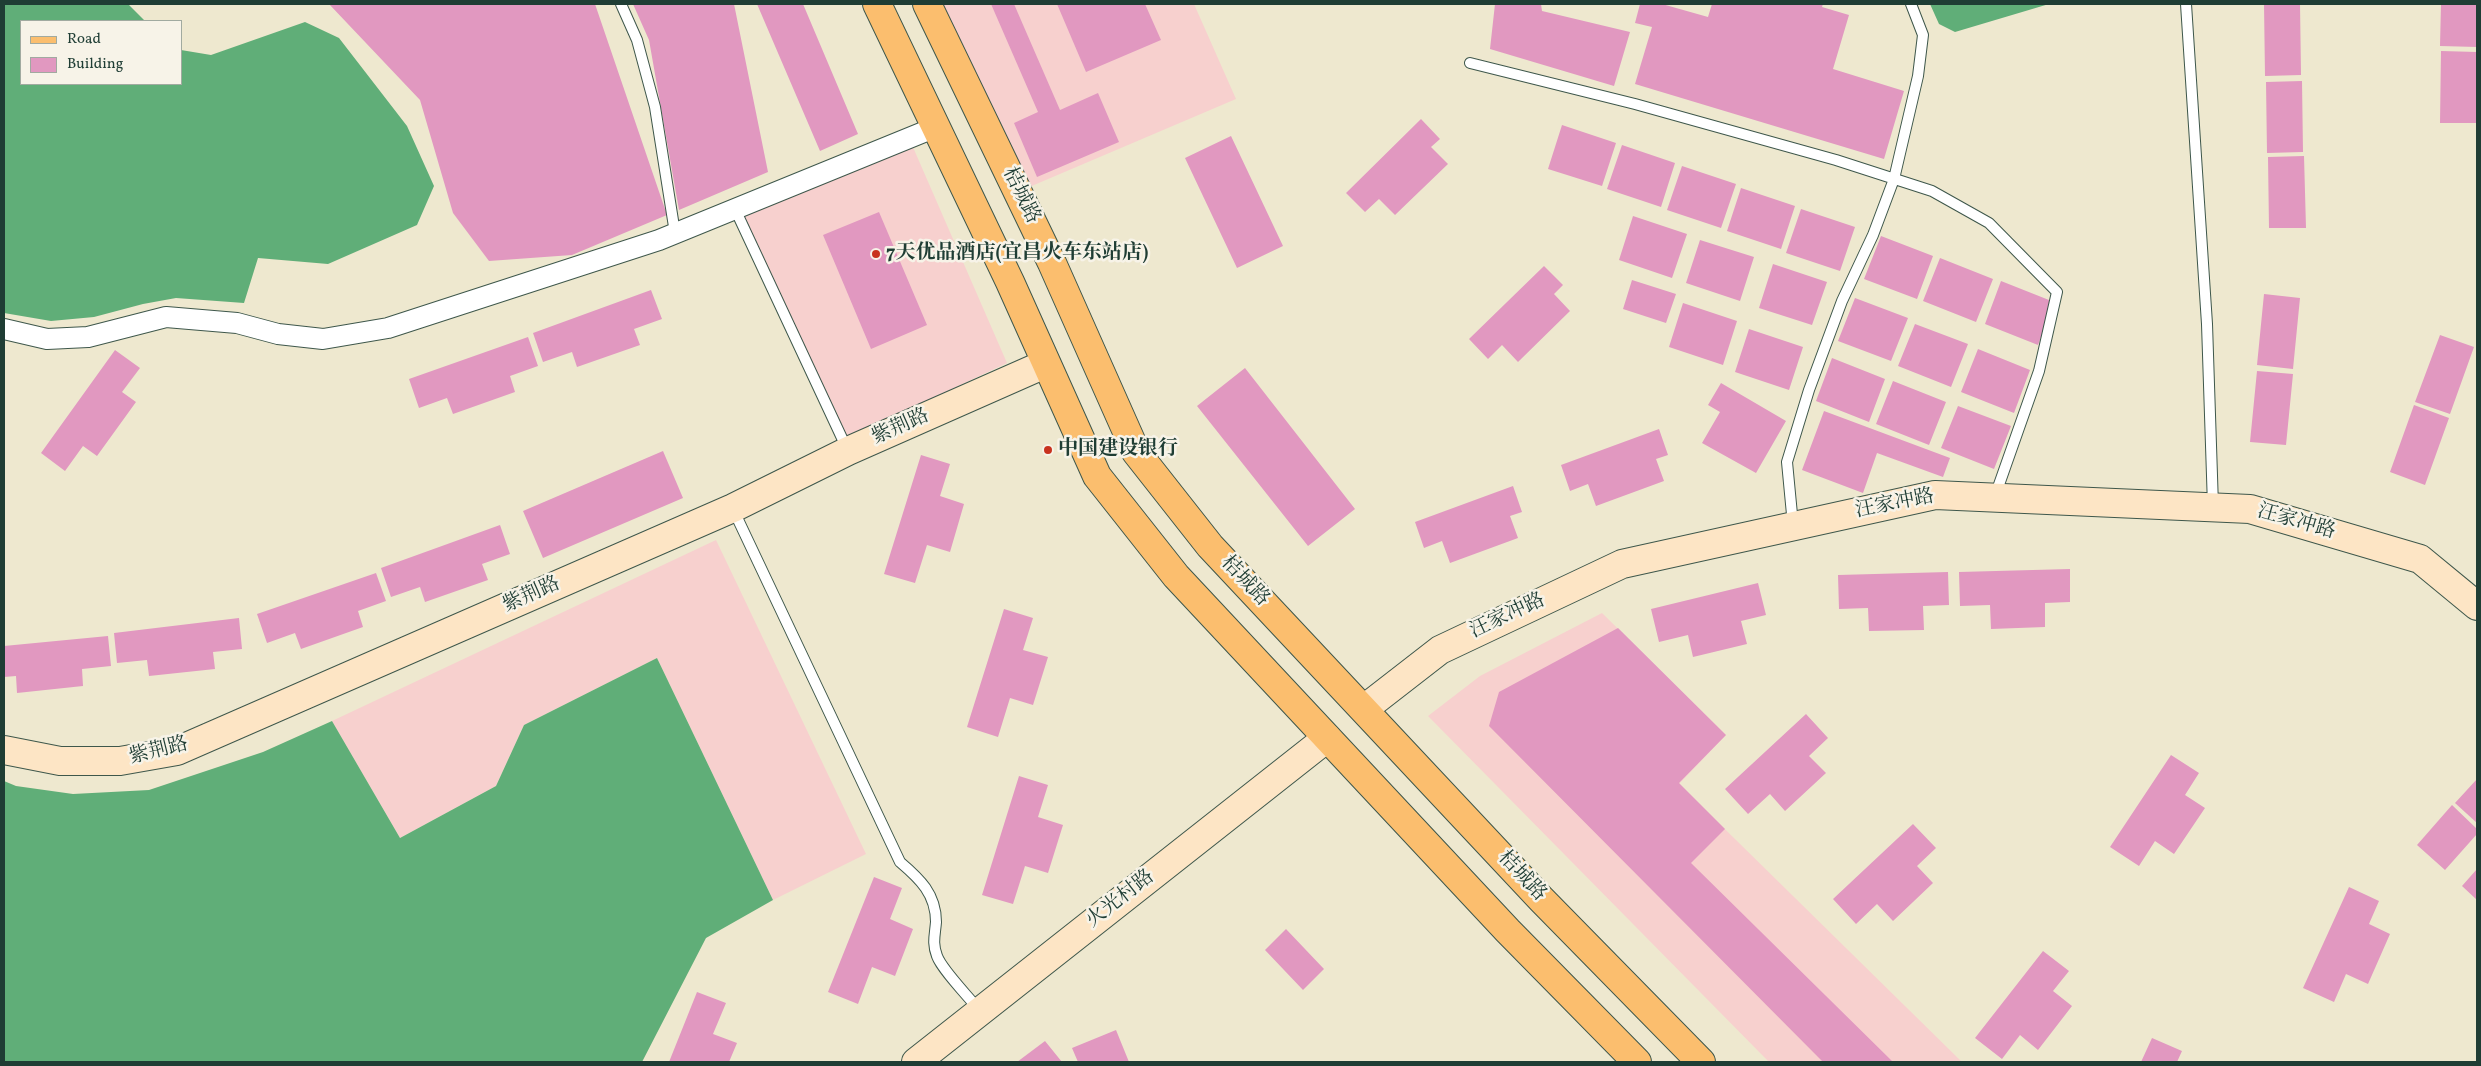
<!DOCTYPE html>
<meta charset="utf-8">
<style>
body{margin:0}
#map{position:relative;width:2481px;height:1066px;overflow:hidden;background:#eee8cf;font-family:Vollkorn,serif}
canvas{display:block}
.frame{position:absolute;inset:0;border:5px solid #1f3d34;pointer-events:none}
.legend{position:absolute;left:20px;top:20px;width:162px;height:65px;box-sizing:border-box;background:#f7f3e8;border:1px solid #a1aaa0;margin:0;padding:6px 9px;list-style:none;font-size:15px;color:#1f3d34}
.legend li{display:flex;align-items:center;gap:10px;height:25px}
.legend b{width:25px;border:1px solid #a1aaa0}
</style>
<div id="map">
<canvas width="2481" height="1066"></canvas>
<div class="frame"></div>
<ul class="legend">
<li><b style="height:6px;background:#fbbe6e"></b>Road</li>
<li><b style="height:14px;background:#e198c0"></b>Building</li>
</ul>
</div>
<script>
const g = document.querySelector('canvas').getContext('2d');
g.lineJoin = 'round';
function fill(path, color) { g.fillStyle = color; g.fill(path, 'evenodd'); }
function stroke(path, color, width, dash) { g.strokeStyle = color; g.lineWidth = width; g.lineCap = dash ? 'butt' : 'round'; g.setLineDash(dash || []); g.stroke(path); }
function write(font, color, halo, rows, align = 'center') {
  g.font = font + ' Vollkorn,"Noto Serif SC",serif'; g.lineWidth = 5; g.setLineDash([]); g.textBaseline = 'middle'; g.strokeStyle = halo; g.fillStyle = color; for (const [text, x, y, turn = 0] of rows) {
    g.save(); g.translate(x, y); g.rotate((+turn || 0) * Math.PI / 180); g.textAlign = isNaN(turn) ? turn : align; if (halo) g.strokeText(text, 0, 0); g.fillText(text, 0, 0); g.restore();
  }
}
const built = new Path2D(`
 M939 4H1194L1236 99 1027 188Z
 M909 138 1007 363 848 438 735 209Z
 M716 540 866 854 773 900 657 658 524 725 496 786 400 838 332 721Z
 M1602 613 1726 735 1679 784 1962 1062H1769L1428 716 1480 676Z`);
const forest = new Path2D(`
 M4 4H128L145 21H21V84H181V50L211 55 305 22 339 38 407 126 434 186 417 225 328 264 258 258 244 303 176 298 143 304 94 317 51 321 4 313Z
 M1930 4H2049L1955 32 1939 24Z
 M657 658 773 900 706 938 642 1062H4V781L16 786 73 794 149 790 263 752 332 721 400 838 496 786 524 725Z`);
const building = new Path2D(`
 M329 4H595L667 215 572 255 489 261 453 213 420 100Z
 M633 4H734L768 172 679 210 649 40Z
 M757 4H803L858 134 820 151Z
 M991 4H1014L1060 110 1098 93 1119 142 1037 177 1014 123 1038 112Z
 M1057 4H1145L1161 40 1086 72Z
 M1495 4H1541L1542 11 1630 32 1614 86 1490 49Z
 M1640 4H1662L1708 17 1712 4H1823L1822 7 1849 15 1833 69 1904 91 1884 159 1635 84 1652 27 1635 23Z
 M2264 4H2300L2301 75 2265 76Z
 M2441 4H2477V47L2440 46Z
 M2441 51 2477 52 2476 123H2440Z
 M2302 81 2303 152 2267 153 2266 82Z
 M1421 119 1440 139 1431 147 1448 164 1395 215 1379 199 1365 212 1346 193Z
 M1562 125 1616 143 1602 186 1548 169Z
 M1231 136 1283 246 1237 268 1185 158Z
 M1622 145 1675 163 1661 207 1607 189Z
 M2304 156 2306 228H2269L2268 157Z
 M1682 166 1736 184 1721 228 1667 210Z
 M1741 188 1795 206 1781 249 1727 231Z
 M1801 209 1855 227 1840 271 1786 253Z
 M879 212 927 325 871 349 823 235Z
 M1633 216 1687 234 1672 278 1619 260Z
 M1881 236 1933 256 1917 299 1864 279Z
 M1700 240 1754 257 1740 301 1686 283Z
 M1940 258 1993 279 1976 322 1923 301Z
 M1773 264 1827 282 1812 325 1759 308Z
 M1544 266 1563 285 1554 294 1570 311 1518 362 1502 345 1488 359 1469 339Z
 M1632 280 1676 294 1666 323 1623 309Z
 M2001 281 2054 302 2038 345 1985 324Z
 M651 290 662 319 634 329 640 345 577 367 572 352 543 362 533 333Z
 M2264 294 2300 298 2293 369 2257 365Z
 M1855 298 1908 318 1891 361 1838 341Z
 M1683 303 1737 321 1723 365 1669 347Z
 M1915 324 1968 344 1951 387 1898 366Z
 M1749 329 1803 347 1789 390 1735 372Z
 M2440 335 2474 347 2450 414 2415 402Z
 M528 337 538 366 510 376 515 392 453 414 447 398 419 408 409 379Z
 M1978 349 2030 370 2014 413 1961 392Z
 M115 350 140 368 122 392 136 402 97 456 83 446 65 471 41 453Z
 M1832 358 1885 379 1869 422 1816 401Z
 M1245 368 1355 509 1308 546 1197 406Z
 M2257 371 2293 374 2286 445 2250 442Z
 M1893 381 1946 402 1929 445 1876 424Z
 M1721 383 1786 421 1756 473 1702 443 1720 412 1708 405Z
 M2414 405 2449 418 2425 485 2390 472Z
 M1958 406 2011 426 1994 469 1941 448Z
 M1824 411 1950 458 1943 477 1877 453 1863 493 1802 470Z
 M1659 429 1668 455 1656 459 1664 481 1596 506 1588 484 1570 491 1561 465Z
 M663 451 683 498 543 558 523 511Z
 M921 455 950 464 940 496 964 504 950 552 927 545 915 583 884 574Z
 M1513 486 1522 512 1510 516 1518 538 1450 563 1442 541 1424 548 1415 522Z
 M500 525 510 554 482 564 488 580 425 602 420 587 391 597 381 568Z
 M2070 569V602L2045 603V627L1991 629 1990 605 1960 606 1959 572Z
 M1948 572 1949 605 1923 606 1924 630 1869 631 1868 608 1839 609 1838 575Z
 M376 573 386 601 358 611 363 627 301 649 295 633 267 643 257 614Z
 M1758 583 1766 615 1741 621 1747 644 1693 657 1688 635 1659 642 1651 609Z
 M1004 609 1033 618 1023 650 1048 657 1033 705 1010 698 998 737 967 727Z
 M239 618 242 649 213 652 215 669 149 676 147 660 117 663 114 633Z
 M1618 628 1726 735 1679 783 1725 829 1691 863 1893 1062H1823L1489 726 1499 692Z
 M108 636 111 666 82 669 83 686 17 693 16 676 4 677V646Z
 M1806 714 1828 738 1809 756 1826 773 1785 811 1770 794 1748 814 1725 789Z
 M2171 755 2199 773 2185 795 2205 808 2174 854 2155 841 2139 866 2110 847Z
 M1019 776 1048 785 1038 817 1063 825 1048 873 1025 866 1013 904 982 895Z
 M2477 779V823L2455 803Z
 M2452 805 2477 829V834L2445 870 2417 845Z
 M1913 824 1936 848 1917 866 1933 883 1893 921 1877 904 1856 924 1833 899Z
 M2477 869V900L2462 886Z
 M874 877 902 888 890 919 913 929 895 976 872 967 858 1004 828 992Z
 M2349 887 2379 901 2369 924 2390 934 2368 984 2346 974 2334 1002 2303 988Z
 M1286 929 1324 969 1303 990 1265 950Z
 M2043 951 2069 971 2053 991 2072 1006 2038 1050 2020 1035 2002 1059 1975 1038Z
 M697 992 726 1003 713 1034 737 1043 729 1062H669Z
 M1116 1030 1129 1062H1078L1072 1048Z
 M2152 1038 2182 1051 2177 1062H2141Z
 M1045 1041 1062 1062H1017Z`);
const lane = new Path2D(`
 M621 4 637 40 655 107 675 233
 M2186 4 2207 324 2213 506
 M1470 63 1635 104 1836 160 1932 191 1989 223 2057 292 2039 371 1995 496
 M735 209 848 451
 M733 509 900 862C920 879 936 894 936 922 935 935 932 943 937 956 942 970 969 997 979 1010
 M1793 525 1787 462 1809 390 1842 301 1873 235 1894 179 1918 76 1923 35 1911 4`);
const street = new Path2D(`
 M4 329 47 339 88 337 166 317 237 323 278 334 323 339 388 328 659 240 936 127`);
const secondary = new Path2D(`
 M1364 709 1440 650 1622 564 1935 495 2250 509 2420 559 2477 606
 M4 750 60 761H120L177 751 733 508 848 451 1045 364
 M916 1062 1327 738`);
const primary = new Path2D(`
 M877 4 1010 282 1097 476 1176 576 1508 931 1637 1062
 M927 4 1052 263 1136 452 1210 546 1541 899 1701 1062`);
const markers = [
 [876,254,5,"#c8321e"],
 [1048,450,5,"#c8321e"]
];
const streetNames = [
 ["桔城路",1020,196,64],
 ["紫荆路",901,428,-24],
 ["汪家冲路",1895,505,-11],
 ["汪家冲路",2296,523,16],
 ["桔城路",1244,582,47],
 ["紫荆路",532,596,-24],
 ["汪家冲路",1508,617,-25],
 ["紫荆路",159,752,-14],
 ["桔城路",1521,877,47],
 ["火光村路",1121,900,-38]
];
const poiNames = [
 ["7天优品酒店(宜昌火车东站店)",886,254],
 ["中国建设银行",1058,450]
];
fill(built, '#f7d0ce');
fill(forest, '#60ae78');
fill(building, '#e198c0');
stroke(lane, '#3e574b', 12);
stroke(street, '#3e574b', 22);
stroke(secondary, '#3e574b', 30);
stroke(primary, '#3e574b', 30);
stroke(lane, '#fff', 10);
stroke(street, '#fff', 20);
stroke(secondary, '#fde5c5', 28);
stroke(primary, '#fbbe6e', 28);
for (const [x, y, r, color] of markers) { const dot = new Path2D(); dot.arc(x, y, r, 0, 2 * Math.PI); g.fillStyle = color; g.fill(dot); stroke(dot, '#f7f3e8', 2); }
write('20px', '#1f3d34', '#f7f3e8', streetNames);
write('bold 20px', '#1f3d34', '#f7f3e8', poiNames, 'left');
</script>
